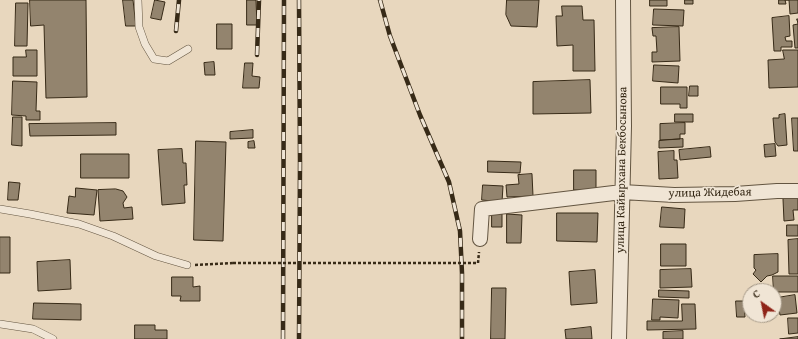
<!DOCTYPE html>
<meta charset="utf-8">
<style>
body{margin:0}
#map{position:relative;width:798px;height:339px;overflow:hidden;background:#e8d7be;font-family:"Gentium Book Plus",serif}
canvas{display:block}
.north{position:absolute;left:742px;top:283px;width:40px;height:40px;box-sizing:border-box;background:#f0e5d5;border:1px solid #a69a89;border-radius:50%;rotate:327deg;font-size:11px;font-weight:700;line-height:16px;text-align:center;color:#372a17}
.north::after{content:'';display:block;margin:auto;width:14px;height:18px;background:#8f2418;clip-path:polygon(50% 0,100% 100%,50% 72%,0 100%)}
</style>
<div id="map">
<canvas width="798" height="339"></canvas>
<div class="north">С</div>
</div>
<script>
const g = document.querySelector('canvas').getContext('2d');
g.lineJoin = 'round';
function fill(path, color) { g.fillStyle = color; g.fill(path, 'evenodd'); }
function stroke(path, color, width, dash) { g.strokeStyle = color; g.lineWidth = width; g.lineCap = dash ? 'butt' : 'round'; g.setLineDash(dash || []); g.stroke(path); }
function write(font, color, halo, rows, align = 'center') {
  g.font = font + ' "Gentium Book Plus",serif'; g.lineWidth = 3.5; g.setLineDash([]); g.textBaseline = 'middle'; g.strokeStyle = halo; g.fillStyle = color; for (const [text, x, y, turn = 0] of rows) {
    g.save(); g.translate(x, y); g.rotate((+turn || 0) * Math.PI / 180); g.textAlign = isNaN(turn) ? turn : align; if (halo) g.strokeText(text, 0, 0); g.fillText(text, 0, 0); g.restore();
  }
}
const building = new Path2D(`
 M30 0H86L87 97 46 98 44 25 31 26Z
 M123 0H133L136 26H126Z
 M155 0 165 2 161 20 151 18Z
 M247 0H256L257 25H247Z
 M507 0H539L537 27 511 26 506 15Z
 M650 0H667V6H650Z
 M685 0H693V4H685Z
 M779 0H798V13L790 14 789 0H785L786 4H779Z
 M16 3H28L27 46H15Z
 M562 6H582L583 20H594L595 71H573V45L557 46 556 16H562Z
 M654 9 684 10 683 26 653 25Z
 M789 16 790 36 785 37 786 41H792V47H781V51H774L772 18Z
 M797 19H798V48H795L793 25 798 24Z
 M217 24H232V49H217Z
 M679 27 680 61 652 62V52H657L656 36H653L652 28Z
 M26 50H37V76H13V57H26Z
 M783 50H798V87L769 88 768 60 784 59Z
 M214 62 215 75H205L204 63Z
 M245 63H253L252 76 260 77 259 88H243Z
 M654 65 679 66 678 83 653 81Z
 M590 80 591 113 533 114V82Z
 M13 81 37 82 36 111H40V120H26V116L12 115Z
 M690 86H698V96H689Z
 M661 87H687V108H680V104H661Z
 M675 114H693V122H675Z
 M785 114 787 145 778 146 775 142 773 118H779V115Z
 M13 117H22V146L12 145Z
 M792 118H798V151H794Z
 M116 123V135L30 136 29 124Z
 M685 123V134H680V139L660 140V124Z
 M253 130V138L230 139V132Z
 M683 139V147L659 148V141Z
 M196 141 226 142 223 241 194 240Z
 M254 141 255 148H248V142Z
 M775 144 776 156 765 157 764 145Z
 M710 147 711 157 680 160 679 150Z
 M182 149 183 163H186L187 185H184L185 203 162 205 158 150Z
 M674 151V160H677L678 178 659 179 658 152Z
 M81 154H129V178H81Z
 M488 161 521 162 520 173 488 172Z
 M574 170H596V190H574Z
 M532 174 533 196 507 197 506 185 519 184 518 175Z
 M9 182 20 183 18 200H8Z
 M483 185 503 186 502 202 482 200Z
 M76 188 97 190 94 215 67 213 69 196 75 197Z
 M116 189 123 191 127 197 123 203 124 208 132 207 133 219 100 221 98 190Z
 M798 198V210H793L794 220 784 221 783 199Z
 M662 207 685 209 684 228 660 227Z
 M557 213H598L597 242 557 241Z
 M492 214H502V227H492Z
 M507 214 522 215 521 243H507Z
 M787 225H798V236H787Z
 M0 237H10V273H0Z
 M798 239V274H789L788 240Z
 M661 244H686V266H661Z
 M778 254V272L772 275 767 276 761 282 753 274 756 270 754 268V255Z
 M70 260 71 289 38 291 37 262Z
 M691 269 692 287 660 288V270Z
 M595 270 597 303 571 305 569 272Z
 M773 276H798V292H774Z
 M172 277H193V287L200 286V301H180L181 296H172Z
 M492 288H506L505 339H491Z
 M659 290 689 291V298L659 297Z
 M795 295 797 313 780 315 777 298Z
 M653 299 679 300 678 318 660 317V320H652Z
 M736 301H744L745 317H737Z
 M34 303 81 304V320L33 319Z
 M682 304H695L696 329 647 330V321H682Z
 M788 318H798V333L789 334Z
 M135 325H155V330H167V339H135Z
 M591 327 592 339H566L565 330Z
 M683 331V339H663V332Z
 M798 337V339H780Z`);
const path = new Path2D(`
 M478 263 479 252
 M195 265 233 263`);
const service = new Path2D(`
 M138 0 139 27 145 44 154 59 168 61 188 49
 M0 209 30 214 79 224 113 236 156 256 187 265
 M0 324 33 329 53 339`);
const minor = new Path2D(`
 M480 239 482 209 622 192 674 195 735 194 777 191H798
 M619 339 624 126 623 0`);
const rail = new Path2D(`
 M299 0 300 162 299 339
 M380 0 390 36 420 115 449 182 460 231 462 273V339
 M176 31 179 0
 M257 55 259 0
 M283 339 284 0`);
const pathBridge = new Path2D(`
 M233 263H478`);
const streetNames = [
 ["улица Кайырхана Бекбосынова",622,170,-89],
 ["улица Жидебая",710,193,-1]
];
fill(building, '#93846e');
stroke(building, '#372a17', 1);
stroke(service, '#635541', 8);
stroke(minor, '#635541', 16);
stroke(path, '#372a17', 2.5, [3, 2]);
stroke(service, '#f0e5d5', 7);
stroke(minor, '#f0e5d5', 14);
stroke(rail, '#372a17', 4.5);
stroke(rail, '#f0e5d5', 3, [9]);
stroke(pathBridge, '#372a17', 2.5, [3, 2]);
write('12px', '#372a17', '#f0e5d5', streetNames);
</script>
